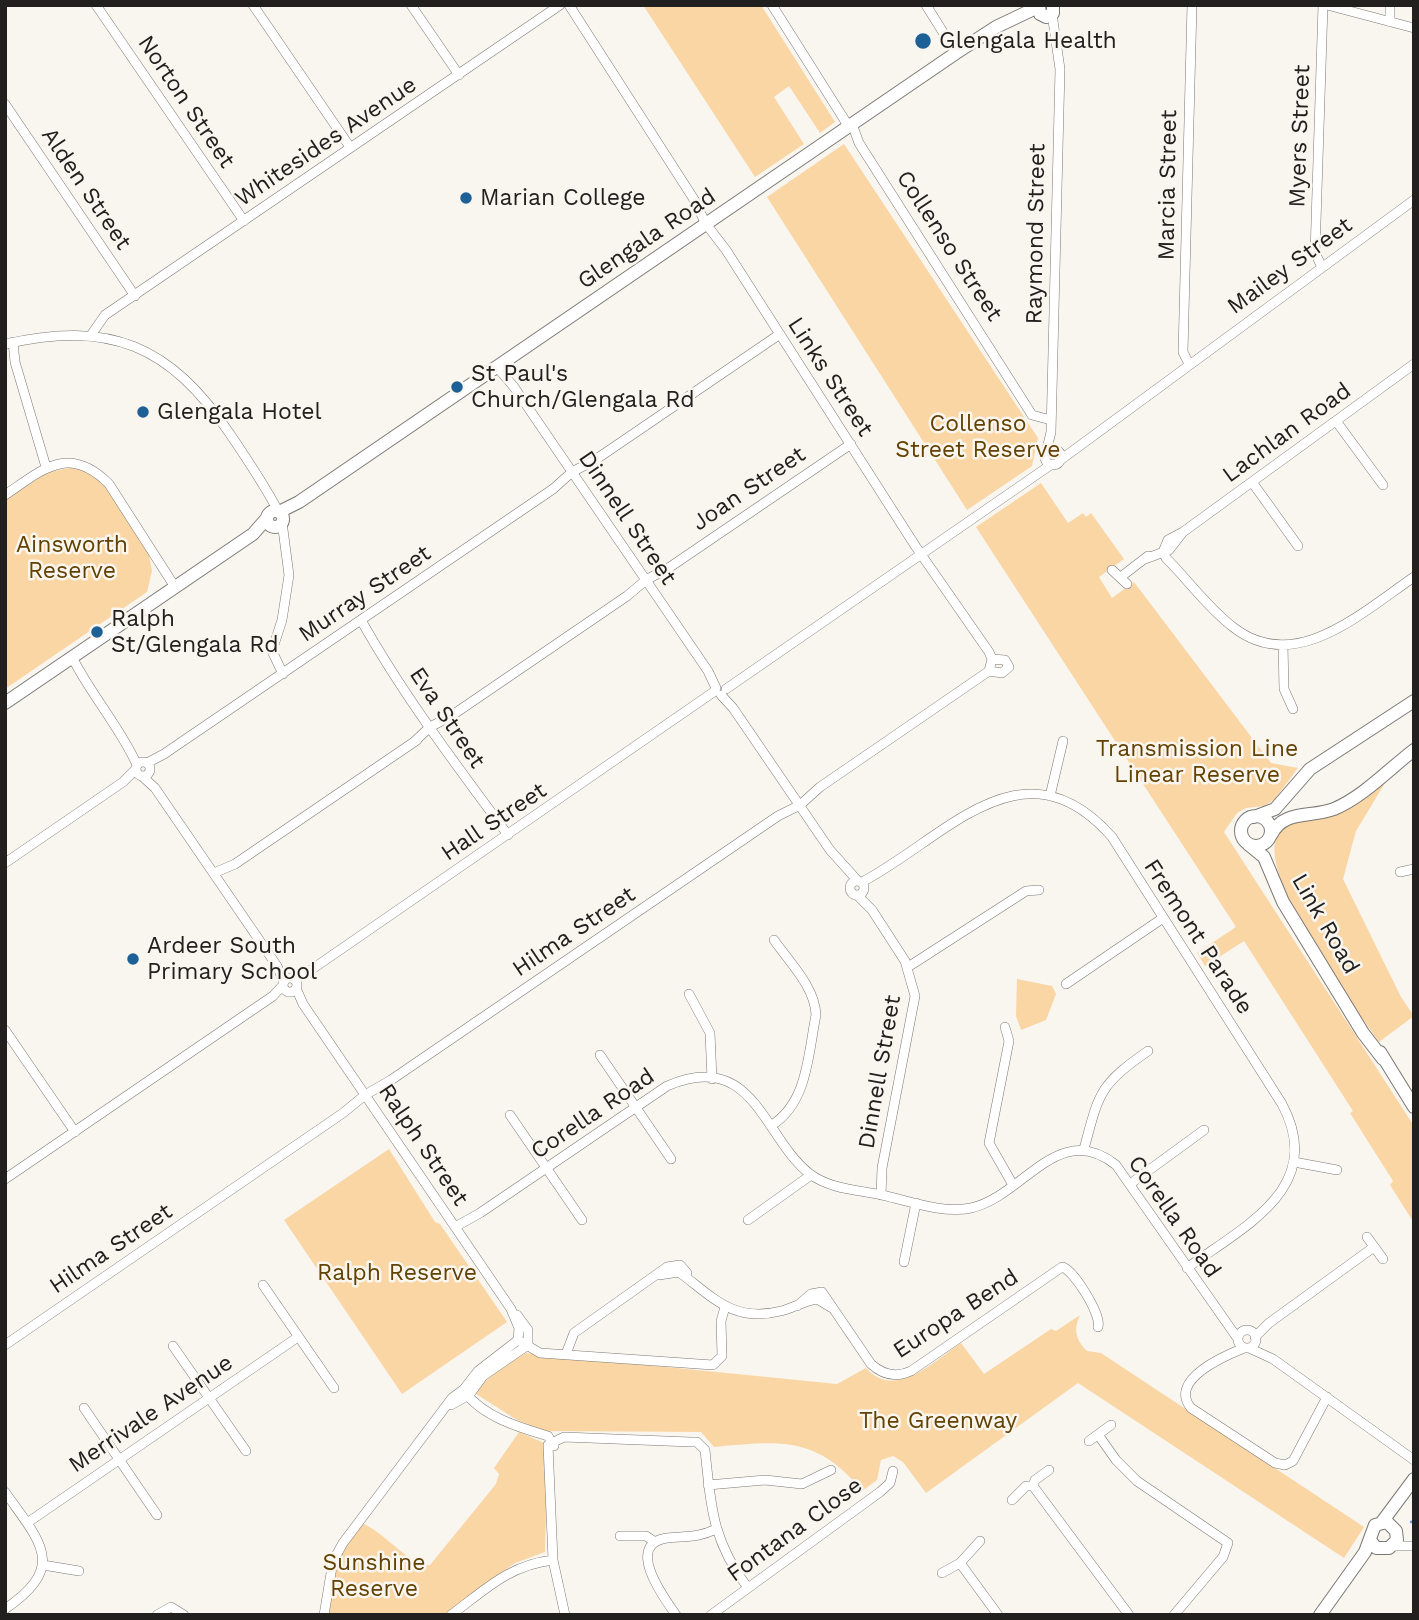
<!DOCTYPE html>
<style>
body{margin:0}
#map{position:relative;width:1419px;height:1620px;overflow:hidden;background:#f9f5ef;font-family:"Work Sans",sans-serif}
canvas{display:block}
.frame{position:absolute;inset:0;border:7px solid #22201e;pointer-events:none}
</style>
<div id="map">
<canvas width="1419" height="1620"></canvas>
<div class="frame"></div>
</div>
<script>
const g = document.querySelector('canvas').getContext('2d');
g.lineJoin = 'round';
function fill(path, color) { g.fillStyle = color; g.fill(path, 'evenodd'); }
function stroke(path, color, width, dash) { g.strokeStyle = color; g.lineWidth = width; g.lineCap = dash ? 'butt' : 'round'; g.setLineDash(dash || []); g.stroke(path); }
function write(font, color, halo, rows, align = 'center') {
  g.font = font + ' "Work Sans",sans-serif'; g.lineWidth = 5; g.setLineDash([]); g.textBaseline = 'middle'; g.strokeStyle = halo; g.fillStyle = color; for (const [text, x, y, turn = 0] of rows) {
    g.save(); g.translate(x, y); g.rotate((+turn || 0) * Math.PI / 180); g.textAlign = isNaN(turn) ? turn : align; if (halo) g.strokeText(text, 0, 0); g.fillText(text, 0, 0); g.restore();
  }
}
const green = new Path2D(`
 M643 5H761L835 122 820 133 789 86 774 97 804 144 755 177Z
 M844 144 1038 438 1032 466 967 510 767 197Z
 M75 467 89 472 104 484 149 555 152 571 147 592 5 689V500L48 472Z
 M1041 483 1068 523 1083 513 1086 517 1091 513 1124 559 1099 577 1112 598 1134 582 1271 763 1298 768 1274 800 1264 806 1246 808 1237 813 1224 832 1414 1126V1223L1390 1185 1393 1181 1350 1113 1353 1111 1244 941 1205 966 1197 953 1236 927 976 527Z
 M1385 783 1356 831 1343 879 1401 997 1414 1016 1379 1042C1351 1000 1252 876 1279 828Z
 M1017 979 1052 986 1056 994 1046 1020 1021 1030 1016 1016Z
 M389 1149 435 1222 440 1224 507 1322 402 1394 284 1220Z
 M1080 1315C1073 1330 1076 1340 1087 1351L1101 1353 1364 1527 1344 1558 1078 1383 926 1493 903 1462 893 1456 881 1460 877 1480 862 1491C817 1435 779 1441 714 1447L701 1432 544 1431 517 1420 473 1392 506 1363 526 1353 837 1384 866 1368C895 1401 934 1361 961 1343L984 1374 1051 1329 1056 1331Z
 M519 1432 544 1443 547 1470 545 1552 515 1563 444 1615H328L338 1559 361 1523C383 1530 411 1568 430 1565L496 1484 499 1474 494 1468Z`);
const stream = new Path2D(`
 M1411 1522 1414 1521`);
const minor = new Path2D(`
 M96 5 244 221
 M253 5 350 147
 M411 5 459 75
 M569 5 695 201
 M772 5 849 127
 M926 5 956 53
 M1327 5 1414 28
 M1390 22V5
 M5 104 135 296
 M852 124 859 143 1032 415 1051 420
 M1322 267 1315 253 1323 5
 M91 335 105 315 560 5
 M13 342 15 362 46 467
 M5 344C110 320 170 345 230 434 247 459 264 484 278 511
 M1189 364 1183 352 1192 5
 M497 367 514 387 708 671 716 688
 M1336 421 1383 485
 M1045 457a8 8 0 1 1 16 0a8 8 0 1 1-16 0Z
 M1046 453 1051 432 1060 69 1052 14
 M1059 461 1414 200
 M1252 482 1298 546
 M5 495C43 469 69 444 109 484L175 587
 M282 522 289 575 282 620 272 651 283 674
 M1183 532 1168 540 1163 552 1166 558C1189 581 1207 607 1233 627 1295 676 1362 612 1414 577
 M1145 559 1169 550 1183 532 1414 364
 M1112 570 1127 584
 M1122 576 1148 556
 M361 620C403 695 457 766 508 835
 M1283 645 1284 689 1293 709
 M72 657C91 695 120 727 137 765
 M989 671 1002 673 1009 667 1005 660 992 659
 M726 689 1052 464
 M721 695 733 708 830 850 857 880
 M415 741 430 727 451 716 627 596 646 580 670 567 851 444
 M136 769a7 7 0 1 1 14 0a7 7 0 1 1-14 0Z
 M147 763 164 754 553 489 572 472 595 460 780 334
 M143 777 155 788 277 966 284 982
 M1050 796 1063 741
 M5 863 123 782 135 770
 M1400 872 1414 869
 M214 873 235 864 417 740
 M850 888a7 7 0 1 1 14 0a7 7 0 1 1-14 0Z
 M862 882C946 838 1023 736 1112 837L1282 1104C1327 1188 1244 1226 1187 1268
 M857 895 872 910 905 961 915 996 882 1168 881 1195
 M908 967 1026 891 1039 890
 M293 978 308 972 715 691
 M283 985a7 7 0 1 1 14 0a7 7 0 1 1-14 0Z
 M1066 984 1163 918
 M296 988 303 1004 511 1309 519 1328 518 1340
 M689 994 710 1033 712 1079
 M1005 1027 1009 1041 989 1143 1013 1185
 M5 1030 75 1132
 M600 1055 671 1159
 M510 1115 582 1220
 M772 1125C808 1102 808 1054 816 1015 815 987 790 963 774 940
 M1084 1149C1099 1093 1099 1085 1148 1051
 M1294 1162 1337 1170
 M5 1179 273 996 283 985
 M1130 1184 1204 1130
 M748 1220 811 1175
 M455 1227 480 1213 667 1086C754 1048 763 1138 810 1174 830 1189 858 1190 882 1195 909 1201 943 1214 971 1208 1024 1196 1058 1119 1116 1165L1238 1339
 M1367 1237 1383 1259
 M904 1262 916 1203
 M659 1275 679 1272C713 1297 733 1323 781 1311 793 1308 804 1301 817 1299L832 1308
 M263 1285 334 1388
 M797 1306 811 1294 822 1292 871 1364C883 1375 896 1378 911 1371L1062 1267C1073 1269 1102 1315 1098 1327
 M1238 1339a9 9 0 1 1 18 0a9 9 0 1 1-18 0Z
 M1255 1337 1269 1323 1374 1247
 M518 1340 540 1353 713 1365 722 1356 721 1321 725 1307
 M5 1345 343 1113 365 1095 391 1080 778 816 800 805 820 787 989 671 992 659 989 652 916 547 726 250 706 224 693 198
 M173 1346 246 1451
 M1244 1348C1224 1356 1168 1380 1191 1408L1275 1463 1285 1465 1293 1461 1327 1397
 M1249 1348 1273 1359 1414 1460
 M566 1354 574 1333 667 1267 680 1265 687 1273
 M465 1392C483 1417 521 1428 548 1436L554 1446
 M451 1405 469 1395 483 1376 528 1345V1330L517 1315
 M84 1408 157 1515
 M1099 1436 1116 1460 1137 1481 1228 1543 1223 1557 1174 1615
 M1089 1441 1111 1425
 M548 1445 564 1437 691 1442H697L705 1450C711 1506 712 1541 748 1588
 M548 1445 553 1560 565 1615
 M708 1485 765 1480 802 1484 831 1470
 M1033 1486 1035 1480 1049 1470
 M5 1492C40 1542 68 1566 5 1609
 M1012 1500 1026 1486H1033L1129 1615
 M27 1523 298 1337
 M620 1536H646L655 1542
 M1392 1546H1414
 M960 1563 998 1615
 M43 1565 79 1571
 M942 1573 960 1563 980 1541
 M157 1615 171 1607 184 1615
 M324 1615 333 1561 343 1543 452 1398 464 1389 478 1371 518 1340
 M451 1615C485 1590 509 1565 553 1560
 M676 1615C664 1598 624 1544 667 1538 686 1536 698 1538 716 1529
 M711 1615 880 1492 890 1483 893 1471`);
const tertiary = new Path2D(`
 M1039 5 1040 14 1046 17 1053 13V5
 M267 519a8 8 0 1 1 16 0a8 8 0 1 1-16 0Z
 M279 512 299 502 956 53 996 27 1038 7
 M5 703 253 534 267 518
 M1241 831a15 15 0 1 1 30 0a15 15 0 1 1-30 0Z
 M1254 817 1275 809 1310 769 1414 701
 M1271 835C1284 809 1310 818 1334 809 1363 797 1389 769 1414 750
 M1248 844 1264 857 1283 902 1363 1033 1383 1059
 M1380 1052 1414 1107
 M1382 1522 1414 1479
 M1320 1615 1365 1552 1375 1525 1387 1522 1396 1531 1397 1540 1389 1548H1376L1370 1540`);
const markers = [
 [923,41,9,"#1d6095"],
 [466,198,7,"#1d6095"],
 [457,387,7,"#1d6095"],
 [143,412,7,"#1d6095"],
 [97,632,7,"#1d6095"],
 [133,959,7,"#1d6095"]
];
const poiNames = [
 ["Glengala Health",939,41],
 ["Marian College",480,198],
 ["St Paul's",471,374],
 ["Church/Glengala Rd",471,400],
 ["Glengala Hotel",157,412],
 ["Ralph",111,619],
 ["St/Glengala Rd",111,645],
 ["Ardeer South",147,946],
 ["Primary School",147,972]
];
const streetNames = [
 ["Norton Street",186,102,56],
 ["Myers Street",1300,136,-88],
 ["Whitesides Avenue",326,142,-34],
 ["Marcia Street",1168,185,-89],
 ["Alden Street",86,189,56],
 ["Raymond Street",1036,234,-89],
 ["Glengala Road",647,239,-34],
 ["Collenso Street",949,246,57],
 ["Mailey Street",1290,266,-36],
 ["Links Street",830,377,57],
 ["Lachlan Road",1287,433,-36],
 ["Joan Street",749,489,-34],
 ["Dinnell Street",627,518,56],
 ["Murray Street",365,594,-34],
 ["Eva Street",447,718,56],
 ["Hall Street",494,822,-34],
 ["Link Road",1325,924,60],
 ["Hilma Street",574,932,-34],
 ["Fremont Parade",1198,937,57],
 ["Dinnell Street",880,1072,-80],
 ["Corella Road",593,1114,-34],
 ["Ralph Street",423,1145,56],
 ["Corella Road",1174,1217,55],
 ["Hilma Street",111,1249,-34],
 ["Europa Bend",956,1314,-33],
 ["Merrivale Avenue",151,1414,-34],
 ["Fontana Close",795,1530,-36]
];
const parkNames = [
 ["Collenso",978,424],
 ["Street Reserve",978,450],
 ["Ainsworth",72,545],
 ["Reserve",72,571],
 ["Transmission Line",1197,749],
 ["Linear Reserve",1197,775],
 ["Ralph Reserve",397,1273],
 ["The Greenway",938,1421],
 ["Sunshine",374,1563],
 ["Reserve",374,1589]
];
fill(green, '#fad6a5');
stroke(stream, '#68aae6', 2.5);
stroke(minor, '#7c7874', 10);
stroke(tertiary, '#7c7874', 14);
stroke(minor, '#fff', 9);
stroke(tertiary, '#fff', 12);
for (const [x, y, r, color] of markers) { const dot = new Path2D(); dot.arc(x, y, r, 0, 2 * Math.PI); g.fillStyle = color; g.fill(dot); stroke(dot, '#f9f5ef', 2.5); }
write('23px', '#22201e', '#f9f5ef', poiNames, 'left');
write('23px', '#22201e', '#f9f5ef', streetNames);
write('23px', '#634101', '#f9f5ef', parkNames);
</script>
